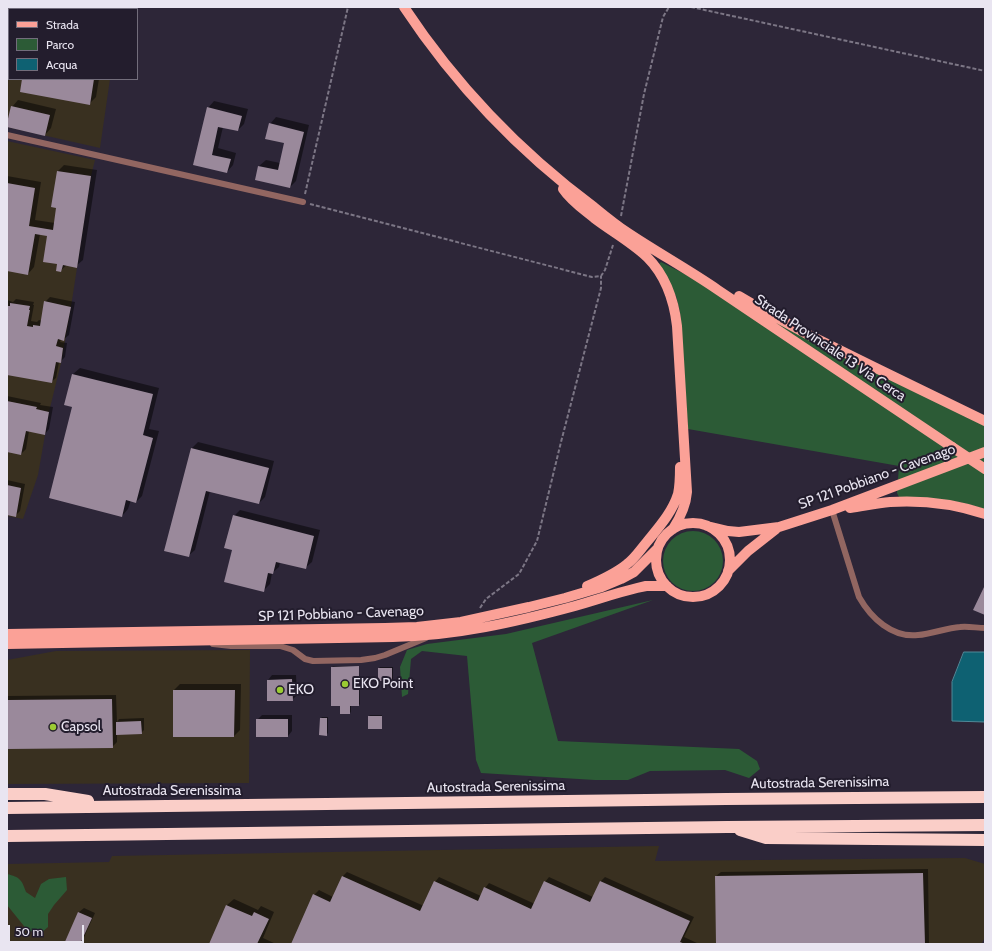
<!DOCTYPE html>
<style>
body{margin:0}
#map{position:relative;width:992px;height:951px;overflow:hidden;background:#2d2638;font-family:Cabin,sans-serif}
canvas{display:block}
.frame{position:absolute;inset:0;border:8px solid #e9e5f1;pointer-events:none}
.legend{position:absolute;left:8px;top:8px;width:130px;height:72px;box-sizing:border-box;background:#231d2d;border:1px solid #726d7b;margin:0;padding:5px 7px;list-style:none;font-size:12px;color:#e9e5f1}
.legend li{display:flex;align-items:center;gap:8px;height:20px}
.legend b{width:20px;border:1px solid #726d7b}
.scale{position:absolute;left:8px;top:925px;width:76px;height:18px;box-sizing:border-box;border:2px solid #e9e5f1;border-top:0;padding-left:5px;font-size:12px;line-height:14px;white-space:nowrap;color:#e9e5f1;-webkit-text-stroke:3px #231d2d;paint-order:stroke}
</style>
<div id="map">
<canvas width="992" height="951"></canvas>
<div class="frame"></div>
<ul class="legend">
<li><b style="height:5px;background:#fba197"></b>Strada</li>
<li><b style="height:11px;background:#2c5b36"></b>Parco</li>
<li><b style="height:11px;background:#0e6172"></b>Acqua</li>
</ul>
<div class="scale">50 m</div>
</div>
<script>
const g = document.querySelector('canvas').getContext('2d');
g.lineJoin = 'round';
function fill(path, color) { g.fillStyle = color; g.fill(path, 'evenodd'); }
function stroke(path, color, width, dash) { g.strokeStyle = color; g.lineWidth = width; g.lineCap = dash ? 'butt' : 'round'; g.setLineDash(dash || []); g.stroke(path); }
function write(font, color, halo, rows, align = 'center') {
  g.font = font + ' Cabin,sans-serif'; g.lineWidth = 4; g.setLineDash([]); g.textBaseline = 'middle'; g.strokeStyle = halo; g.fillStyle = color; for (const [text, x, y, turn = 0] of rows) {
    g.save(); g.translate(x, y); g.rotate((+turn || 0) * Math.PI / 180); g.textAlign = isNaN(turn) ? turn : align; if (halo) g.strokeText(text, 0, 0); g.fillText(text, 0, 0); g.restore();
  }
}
const industrial = new Path2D(`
 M7 7H122L121 9H9V57L7 56Z
 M9 75V79H110L100 148 7 127V87Z
 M7 141 95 160 91 176 71 307 61 363 49 412 38 475 23 519 7 516Z
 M250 650 249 783 7 784V660L56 651Z
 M659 846 655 861 965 858 985 864V937L982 943 980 944H7V864L109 862 112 856Z`);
const green = new Path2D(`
 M661 262 985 426V509C957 500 929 497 899 497L897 493 899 466 688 429 680 312 676 296 659 264Z
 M663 561a30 30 0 1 1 60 0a30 30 0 1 1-60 0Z
 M653 600 532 643 558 741 739 749 757 761 760 769 749 778 725 770 650 771 628 780H595L481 773 476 760 467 656 422 651 411 659 408 694 402 697 400 667 407 650 427 644 506 634Z
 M7 874C20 877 22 880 26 892L35 898 41 884 49 879 66 877 67 890 54 905 48 914V927L41 933 28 931 7 905Z`);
const water = new Path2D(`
 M964 652H985V722L952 721V682Z`);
const shadow = new Path2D(`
 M7 7H100L110 9H9V29H7Z
 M23 79H99L96 97 89 104Z
 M18 100 56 109 51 128 45 135 12 107Z
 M214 101 248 109 244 124 238 130 223 127 218 148 236 153 233 165 227 172 194 164 208 108Z
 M276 117 309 125 296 181 290 187 256 179 259 166 266 160 280 163 285 142 270 124Z
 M64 165 97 170 83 260 76 266 67 265 61 270 48 235 40 234 34 267 28 274 7 270V176L41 182 35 220 55 223 57 207 53 206 58 171Z
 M50 297 75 302 69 335 64 339H61L60 342 67 343 65 357 60 362H59L56 378 51 382 7 374V300L13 302 16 299 34 302 33 305H34L31 321 37 322 39 320 42 321 45 302Z
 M80 368 159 388 149 429 159 431 142 496 136 502 131 500 128 509 122 516 73 407 66 405 73 374Z
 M7 396 41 403 40 405 53 407 49 429 45 434 29 431 26 449 21 454 7 451Z
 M198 442 274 461 265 497 259 503 210 491 195 550 188 556 192 448Z
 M7 480 25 484 20 511 15 516 7 515V517Z
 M240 510 320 530 312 562 305 568 280 562 279 567 272 573 270 584 263 591 234 516Z
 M333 666H359L360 704 359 705H351V712L350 713H341V705L332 667Z
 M380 667H393V679L392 680 379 668Z
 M272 675H296L297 695 292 700 268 680Z
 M180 684H241L240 730 234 736H174V690Z
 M116 695 117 722 119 719 144 718V730L141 733 117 734V742L112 747 7 748V696Z
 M262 715H292V731L288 736 257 720Z
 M370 715H382V727L381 728 369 716Z
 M322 717H328V733L326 735 321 718Z
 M928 869 929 944H717L716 876 721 872Z
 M347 872 424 906 435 882 439 877 481 896 485 888 489 883 535 904 545 882 549 877 593 897 601 881 605 877 694 917 684 937 699 944H292L314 895 319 890 333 897 343 876Z
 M234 899 258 910 261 906 274 912 263 938 276 944H210L227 905Z
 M84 908 95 913 81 944H65L79 912Z`);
const building = new Path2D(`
 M7 7H79V9H9V30H7Z
 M22 79H94L90 105 20 92Z
 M11 106 50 115 45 136 7 127V123Z
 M207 107 242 116 238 131 218 127 212 155 231 159 227 173 193 165Z
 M269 123 304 132 290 188 255 180 258 166 278 170 284 143 265 139Z
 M57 171 91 176 77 268 63 265 61 272 56 271 57 264 43 262 47 236 35 234 28 275 7 271V183L35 188 29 226 53 230 56 208 51 207Z
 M44 301 71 307 64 341 58 339 56 346 63 348 61 363 56 362 52 383 7 375V306H10V303L30 306 29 310H30L27 326 33 327V325L40 326Z
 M72 374 153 394 143 435 153 438 136 503 126 500 122 517 49 498 72 407 64 405Z
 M7 401 37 407 36 409 49 412 45 435 26 431 21 455 7 452Z
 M191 448 269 468 259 504 206 491 189 557 164 551Z
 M7 485 21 488 16 517 7 515Z
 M233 515 314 536 306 569 276 562 273 574 268 573 264 592 224 582 232 550 224 548Z
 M985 585V615L973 610Z
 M359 666V706H350V714H340V706H331V667Z
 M378 668H392V681H378Z
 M292 679 293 701H267V680Z
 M173 690H235L234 737H173Z
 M112 699 113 748 7 749V700Z
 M368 716H382V729H368Z
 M320 718H327V736L319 735Z
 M256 719H288V737H256Z
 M141 721 142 734 116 735V722Z
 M923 873 925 944H716L715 876Z
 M342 876 420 911 434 881 478 901 484 887 531 909 544 881 590 902 600 881 690 921 680 942 685 944H291L313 894 330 902Z
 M226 905 252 916 254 912 269 919 257 944H209Z
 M78 912 92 918 80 944H64Z`);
const path = new Path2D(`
 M691 7 985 71
 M305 194 348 7
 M310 204 592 277 601 276 605 270 613 245
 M621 216 644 94 663 17 669 7
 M480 608 486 599 519 574 537 541 561 442 601 288V276`);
const service = new Path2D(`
 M7 135 303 202
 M832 510 859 597C871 618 892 638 918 635 932 634 946 628 960 627 968 626 977 628 985 628
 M213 644 231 646H280L293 650 305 659 313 661 361 660 375 658 385 655 426 638`);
const primary = new Path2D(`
 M404 7C455 84 520 152 594 207 605 216 616 225 628 233 658 253 689 270 718 290 796 342 874 395 952 447
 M563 189C571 201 583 209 594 218 611 231 631 242 647 257 666 276 674 300 677 326L687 492C686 506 680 518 673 529
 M739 296 763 310 807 334 876 368 985 421
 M850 508C864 506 877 503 890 502 922 500 955 504 985 514
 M656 560a37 37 0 1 1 74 0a37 37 0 1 1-74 0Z
 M707 526 728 531 739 532 779 527 832 510 985 452
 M728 571 748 551 776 529
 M587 586C601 580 616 573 627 564 635 558 640 550 646 543 658 528 672 513 678 494 680 485 680 476 680 467
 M7 634 385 628 417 627 461 622 529 607 565 598 602 587 621 579 634 572 657 549
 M7 644 393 637C455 636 516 622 575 606 596 600 616 593 637 588L646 586H667`);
const motorway = new Path2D(`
 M7 794H45L88 801
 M7 808 726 799 985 797
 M740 830 766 838 985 840
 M7 836 727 827 985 825`);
const primaryBridge = new Path2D(`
 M952 447 985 469`);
const markers = [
 [345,684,4,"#9bcb33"],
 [280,690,4,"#9bcb33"],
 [53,727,4,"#9bcb33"]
];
const streetNames = [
 ["Strada Provinciale 13 Via Cerca",830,348,34],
 ["SP 121 Pobbiano - Cavenago",877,477,-20],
 ["SP 121 Pobbiano - Cavenago",341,614,-2],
 ["Autostrada Serenissima",820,783,-1],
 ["Autostrada Serenissima",496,787,-1],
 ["Autostrada Serenissima",172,791]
];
const poiNames = [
 ["EKO Point",353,684],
 ["EKO",288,690],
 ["Capsol",61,727]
];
fill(industrial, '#393020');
fill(green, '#2c5b36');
fill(water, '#0e6172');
stroke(water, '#508998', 1);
fill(shadow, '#0007');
fill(building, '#9a899b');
stroke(path, '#7c7685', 2, [4, 2]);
stroke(service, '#926661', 6);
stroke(primary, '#fba197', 10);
stroke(motorway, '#facec8', 12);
stroke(primaryBridge, '#fba197', 10);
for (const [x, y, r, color] of markers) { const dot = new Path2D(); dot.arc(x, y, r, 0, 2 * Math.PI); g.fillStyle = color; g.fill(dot); stroke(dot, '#231d2d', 1.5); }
write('14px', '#e9e5f1', '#231d2d', streetNames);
write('14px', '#e9e5f1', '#231d2d', poiNames, 'left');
</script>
